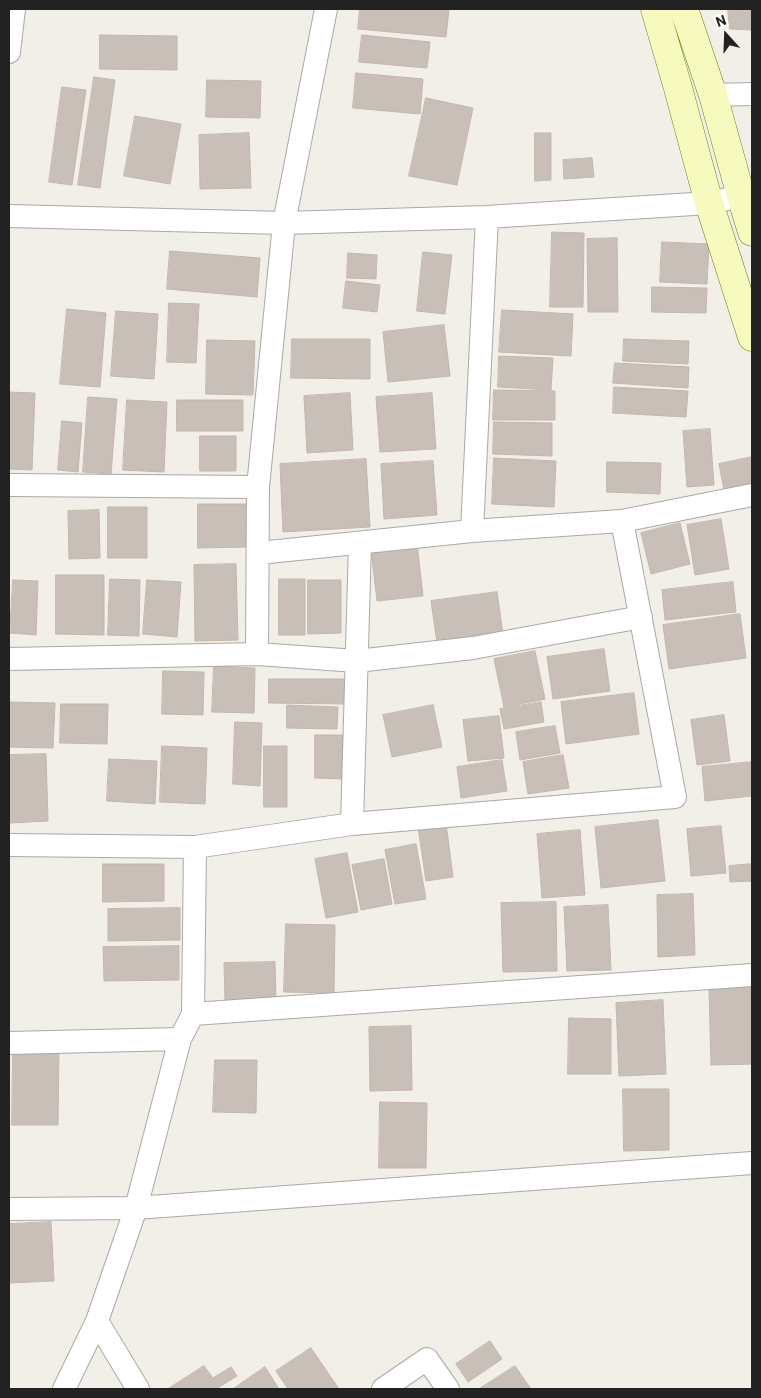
<!DOCTYPE html>
<style>
body{margin:0}
#map{position:relative;width:761px;height:1398px;overflow:hidden;background:#f2efe9;font-family:Roboto,sans-serif}
canvas{display:block}
.frame{position:absolute;inset:0;border:10px solid #222;pointer-events:none}
.north{position:absolute;left:701px;top:10px;width:50px;height:50px;-webkit-text-stroke:4px #fff;paint-order:stroke;rotate:340deg;font-size:14px;font-weight:700;line-height:20px;text-align:center;color:#222}
.north::after{content:'';display:block;margin:auto;width:18px;height:22px;background:#222;clip-path:polygon(50% 0,100% 100%,50% 72%,0 100%)}
</style>
<div id="map">
<canvas width="761" height="1398"></canvas>
<div class="frame"></div>
<div class="north">N</div>
</div>
<script>
const g = document.querySelector('canvas').getContext('2d');
g.lineJoin = 'round';
function fill(path, color) { g.fillStyle = color; g.fill(path, 'evenodd'); }
function stroke(path, color, width, dash) { g.strokeStyle = color; g.lineWidth = width; g.lineCap = dash ? 'butt' : 'round'; g.setLineDash(dash || []); g.stroke(path); }
const building = new Path2D(`
 M360 9H449L446 37 358 29Z
 M728 9H752V30L730 29Z
 M100 35 177 36V70L100 69Z
 M362 35 430 42 427 68 359 62Z
 M356 73 423 79 420 114 353 108Z
 M94 77 115 80 100 188 78 185Z
 M207 80 261 81 260 118 206 117Z
 M62 87 86 90 72 185 49 182Z
 M426 98 473 108 457 185 409 176Z
 M135 116 181 124 170 184 124 176Z
 M249 133 251 188 200 189 199 135Z
 M535 133H551V180L535 181Z
 M592 158 594 177 564 179 563 160Z
 M552 232 584 233 583 307H550Z
 M617 238 618 312H588L587 239Z
 M662 242 709 244 707 284 660 282Z
 M170 251 260 258 257 297 167 289Z
 M423 252 452 255 445 314 417 311Z
 M348 253 377 255 376 279 347 278Z
 M346 281 380 285 377 312 343 308Z
 M652 287 707 288 706 313 652 312Z
 M169 303 199 304 196 363 167 362Z
 M67 309 106 313 100 387 60 384Z
 M502 310 573 314 571 356 499 352Z
 M116 311 158 314 154 379 111 376Z
 M444 325 450 376 388 382 383 332Z
 M292 339H370V379L291 378Z
 M624 339 689 341 688 364 623 361Z
 M207 340 255 341 253 395 206 394Z
 M499 356 553 358 551 390 498 387Z
 M615 363 689 367 688 388 613 383Z
 M614 387 688 391 686 417 613 413Z
 M494 390 555 391V420H493Z
 M9 392 35 393 32 470 9 469Z
 M350 393 353 450 307 453 304 396Z
 M432 393 436 449 380 452 376 397Z
 M88 397 117 399 111 474 83 472Z
 M127 400 167 402 164 472 123 470Z
 M177 400H243V431H177Z
 M62 421 82 423 78 472 58 470Z
 M494 422 552 423V456L493 454Z
 M710 429 714 485 687 487 683 431Z
 M200 436H236V471H200Z
 M752 457V485L724 490 719 464Z
 M494 458 556 461 554 507 492 504Z
 M366 459 370 527 283 532 280 464Z
 M433 461 437 515 384 519 381 464Z
 M607 462 661 463 660 494 607 492Z
 M198 504H248V547L198 548Z
 M108 507H147V558H108Z
 M99 510 100 558 69 559 68 511Z
 M721 519 729 569 695 575 687 525Z
 M680 523 690 564 651 574 641 533Z
 M417 543 423 596 377 601 371 549Z
 M236 564 238 640 195 641 194 565Z
 M56 575H104V635L56 634Z
 M110 579 140 580 139 636 108 635Z
 M279 579H305V635H279Z
 M13 580 38 581 36 635 10 633Z
 M147 580 181 582 177 637 143 634Z
 M308 580H341V633L308 634Z
 M733 582 736 612 665 620 662 590Z
 M497 592 503 634 437 643 431 601Z
 M740 614 746 658 669 669 663 625Z
 M604 649 610 691 553 699 547 657Z
 M535 651 545 699 504 707 494 659Z
 M214 666 255 668 254 713 212 712Z
 M163 671 204 672 203 715 162 714Z
 M269 679H345V704L269 703Z
 M634 693 639 734 566 744 561 702Z
 M9 702 55 703 53 748 9 747Z
 M541 702 544 722 504 729 500 709Z
 M61 704H108L107 744 60 743Z
 M287 705 338 707 337 729 287 728Z
 M433 705 442 747 392 757 383 715Z
 M724 715 730 761 697 765 691 720Z
 M499 716 504 758 468 761 463 720Z
 M235 722 262 723 260 786 233 784Z
 M555 726 560 753 520 760 516 732Z
 M315 735H343V779L315 778Z
 M162 746 207 748 205 804 160 802Z
 M264 746H287V807H264Z
 M46 754 48 821 9 823V755Z
 M563 755 569 788 528 794 523 762Z
 M109 759 157 761 155 804 107 801Z
 M502 760 507 791 461 798 457 767Z
 M752 762V796L705 801 702 767Z
 M658 820 665 881 601 888 595 827Z
 M446 823 453 877 426 881 418 827Z
 M721 826 726 873 691 876 687 829Z
 M580 830 585 895 542 898 537 834Z
 M416 844 426 899 395 904 385 850Z
 M347 853 358 912 326 918 315 859Z
 M384 859 392 904 361 910 352 865Z
 M103 864H164V901L103 902Z
 M752 864V881L730 882 729 866Z
 M693 894 695 955 658 957 657 895Z
 M556 902 557 971 503 972 501 903Z
 M608 905 611 970 567 971 564 907Z
 M180 908V940L108 941V909Z
 M286 924 335 925 334 993 284 992Z
 M179 946V980L104 981 103 947Z
 M275 962 276 1000 225 1001 224 963Z
 M751 987 752 1064 711 1065 709 988Z
 M663 1000 666 1074 619 1076 616 1003Z
 M569 1018 611 1019V1074H568Z
 M411 1026 412 1090 370 1091 369 1027Z
 M13 1045H59L58 1125H12Z
 M215 1060H257L256 1113 213 1112Z
 M623 1089H669V1150L624 1151Z
 M380 1102 427 1103 426 1168H379Z
 M51 1222 54 1281 9 1283V1224Z
 M490 1341 502 1359 468 1382 456 1364Z
 M311 1348 339 1389H288L276 1371Z
 M204 1366 213 1378 231 1367 237 1376 216 1389H168Z
 M515 1366 531 1389H479Z
 M265 1367 279 1389H233Z`);
const street = new Path2D(`
 M9 52 14 9
 M713 95 752 94
 M9 216 284 223 487 217 709 203 741 196
 M9 485 258 487
 M472 531 487 217
 M360 543 352 824 675 797 622 521
 M259 553 472 531 622 521 752 495
 M257 654 357 661 473 648 641 617
 M9 659 257 654 258 487 284 223 326 9
 M9 845 195 847 352 824
 M193 1014 195 847
 M9 1043 180 1039
 M9 1209 136 1208 752 1163
 M97 1321 138 1389
 M64 1389 97 1321 136 1208 180 1039 193 1014 752 975
 M383 1389 427 1359 448 1389`);
const secondary = new Path2D(`
 M655 9 678 88 709 203 752 337
 M684 9 713 95 741 196 752 232`);
fill(building, '#c7bfb8');
stroke(building, '#c4b6ab', 1);
stroke(street, '#a9a9a9', 24);
stroke(secondary, '#707d05', 29);
stroke(street, '#fff', 22);
stroke(secondary, '#f7fabf', 28);
</script>
